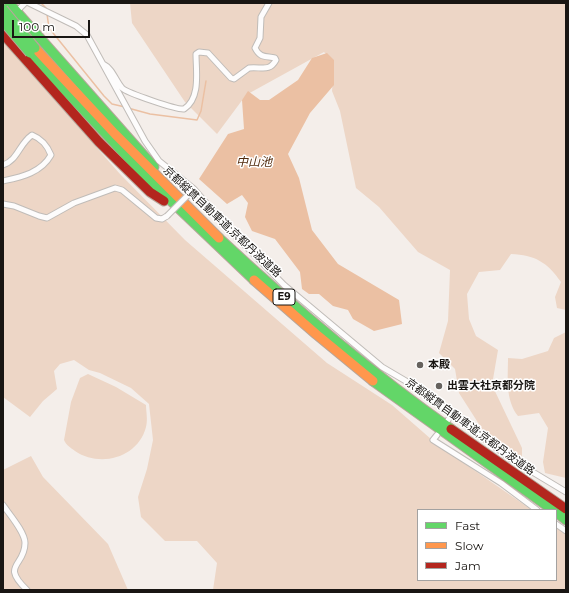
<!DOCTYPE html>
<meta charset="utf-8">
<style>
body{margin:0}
#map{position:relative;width:569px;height:593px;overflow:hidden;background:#f4eeea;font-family:Montserrat,sans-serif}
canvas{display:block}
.frame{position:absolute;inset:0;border:4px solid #191613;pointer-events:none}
.legend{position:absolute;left:417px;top:509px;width:140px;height:72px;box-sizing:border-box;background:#fff;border:1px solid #a3a2a1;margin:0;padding:5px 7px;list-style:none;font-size:12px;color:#191613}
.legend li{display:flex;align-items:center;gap:8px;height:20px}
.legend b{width:20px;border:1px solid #a3a2a1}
.scale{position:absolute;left:12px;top:20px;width:78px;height:18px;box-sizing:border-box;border:2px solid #191613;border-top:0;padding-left:5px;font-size:12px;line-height:14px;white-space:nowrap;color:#191613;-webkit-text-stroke:3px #fff;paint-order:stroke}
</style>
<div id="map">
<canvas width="569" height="593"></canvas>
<div class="frame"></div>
<ul class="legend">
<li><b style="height:5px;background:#63d668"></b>Fast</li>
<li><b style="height:5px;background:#ff974d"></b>Slow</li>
<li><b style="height:5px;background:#b3261e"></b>Jam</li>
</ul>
<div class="scale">100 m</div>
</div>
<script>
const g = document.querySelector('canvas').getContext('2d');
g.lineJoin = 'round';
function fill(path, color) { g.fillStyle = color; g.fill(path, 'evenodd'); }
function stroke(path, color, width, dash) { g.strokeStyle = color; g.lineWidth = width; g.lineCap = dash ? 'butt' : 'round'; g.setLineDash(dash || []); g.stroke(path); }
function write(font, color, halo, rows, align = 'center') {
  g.font = font + ' Montserrat,"Noto Sans JP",sans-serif'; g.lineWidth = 3; g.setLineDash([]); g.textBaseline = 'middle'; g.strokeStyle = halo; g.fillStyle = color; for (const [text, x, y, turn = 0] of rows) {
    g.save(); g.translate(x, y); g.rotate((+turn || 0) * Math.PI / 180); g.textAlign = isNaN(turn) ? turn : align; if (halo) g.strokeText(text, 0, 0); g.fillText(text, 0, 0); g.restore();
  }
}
const green = new Path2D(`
 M130 3H566V310L557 308 555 297 561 282C547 262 535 255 511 254L500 270 479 272 467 294 469 319 476 336 498 350 492 385 522 448V456L516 459 491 443 459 393 455 369 439 353 448 321 450 270 418 252 379 207 356 188 340 111 332 91 334 63 324 52 246 95 217 134 185 102 132 23Z
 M3 42 120 174 185 240 327 363 392 405 439 446 532 510H418V580H556V526L566 532V590H213L217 563 197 541H165L141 517 138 497 147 469 153 440 149 404 131 388 100 373 89 370 74 360 60 364 54 371 57 389 43 401 30 417 3 397Z
 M566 332V478L545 473 543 462 548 428 539 413 518 416C505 400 508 377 508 358L522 359 548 351 554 338Z
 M88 374 116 387 146 405C146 411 148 420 146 427 138 458 100 468 75 451 71 448 66 445 64 440L71 402 80 378Z
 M31 456 43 477 108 544 128 590H3V470Z`);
const water = new Path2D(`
 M327 53 334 60V85L310 113 288 154 299 178 312 230 338 264 399 300 402 324 374 331 353 319 348 310 333 306 319 294H309L302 289 300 272 275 239 252 231 245 217 248 203 242 195 227 204 199 179 228 134 244 129 242 100 248 91 260 100H269L298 80 312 58Z`);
const stream = new Path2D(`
 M41 3 46 8
 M47 14 49 28 104 96 112 104 125 107
 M128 108 150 114 197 120 201 111 206 81`);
const street = new Path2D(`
 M29 3 76 26 87 35 145 141 159 161 194 189 226 226 284 285 382 367 421 390 511 459 566 492
 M20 8 25 3
 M103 64C113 69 115 80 122 88 127 93 177 110 184 109 201 98 196 71 196 54L199 52 208 53 231 78 234 79 249 68C260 66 269 73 276 60L275 58C265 56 260 58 255 48L260 38 261 17 269 3
 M3 165C18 160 19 144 32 135 42 139 47 145 51 155 41 173 21 177 3 181
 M3 204 14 206 39 216 47 218 74 203 115 188 122 190 156 218 162 219 167 216
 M448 420 453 412
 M437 435 433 440 501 483 537 510
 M3 505C9 514 25 532 25 543 25 567 0 564 27 590
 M556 524 566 531`);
const fast = new Path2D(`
 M9 3 154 167
 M30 53 148 179 254 280
 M219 238C292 306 369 371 451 429
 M373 381 553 510
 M556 512 566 520`);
const slow = new Path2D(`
 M35 48 115 134 219 238
 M254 280 316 334 373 381`);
const jam = new Path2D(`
 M3 34 99 142 150 192 164 201
 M451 429 566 509`);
const streetBridge = new Path2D(`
 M167 216 191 192`);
const fastBridge = new Path2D(`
 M3 9 35 48
 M3 21 30 53`);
const markers = [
 [420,365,4,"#66625e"],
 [439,386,4,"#66625e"]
];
const shields = [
 [284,297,22]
];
const shieldNames = [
 ["E9",284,297]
];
const streetNames = [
 ["京都縦貫自動車道;京都丹波道路",222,222,43],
 ["京都縦貫自動車道;京都丹波道路",470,427,36]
];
const poiNames = [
 ["本殿",428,365],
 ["出雲大社京都分院",447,386]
];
const waterNames = [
 ["中山池",254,162]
];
fill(green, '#edd6c6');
fill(water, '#ebc0a3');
stroke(stream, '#ebc0a3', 1.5);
stroke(street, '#c0bcb8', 7);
stroke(fast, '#b7a69a', 11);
stroke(slow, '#b7a69a', 11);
stroke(jam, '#b7a69a', 11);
stroke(street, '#fdfcfc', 5);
stroke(fast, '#63d668', 9);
stroke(slow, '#ff974d', 9);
stroke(jam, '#b3261e', 9);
stroke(streetBridge, '#c0bcb8', 7, []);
stroke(fastBridge, '#b7a69a', 11, []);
stroke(streetBridge, '#fdfcfc', 5);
stroke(fastBridge, '#63d668', 9);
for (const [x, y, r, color] of markers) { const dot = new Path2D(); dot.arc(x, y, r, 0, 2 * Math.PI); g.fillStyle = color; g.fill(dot); stroke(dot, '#fff', 1.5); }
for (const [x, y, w] of shields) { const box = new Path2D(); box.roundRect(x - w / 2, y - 8, w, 16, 3); g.fillStyle = '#fff'; g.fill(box); stroke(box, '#191613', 1); }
write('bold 10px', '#191613', null, shieldNames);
write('11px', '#191613', '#fff', streetNames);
write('bold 11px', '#191613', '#fff', poiNames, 'left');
write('italic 12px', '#512b0d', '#fff', waterNames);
</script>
